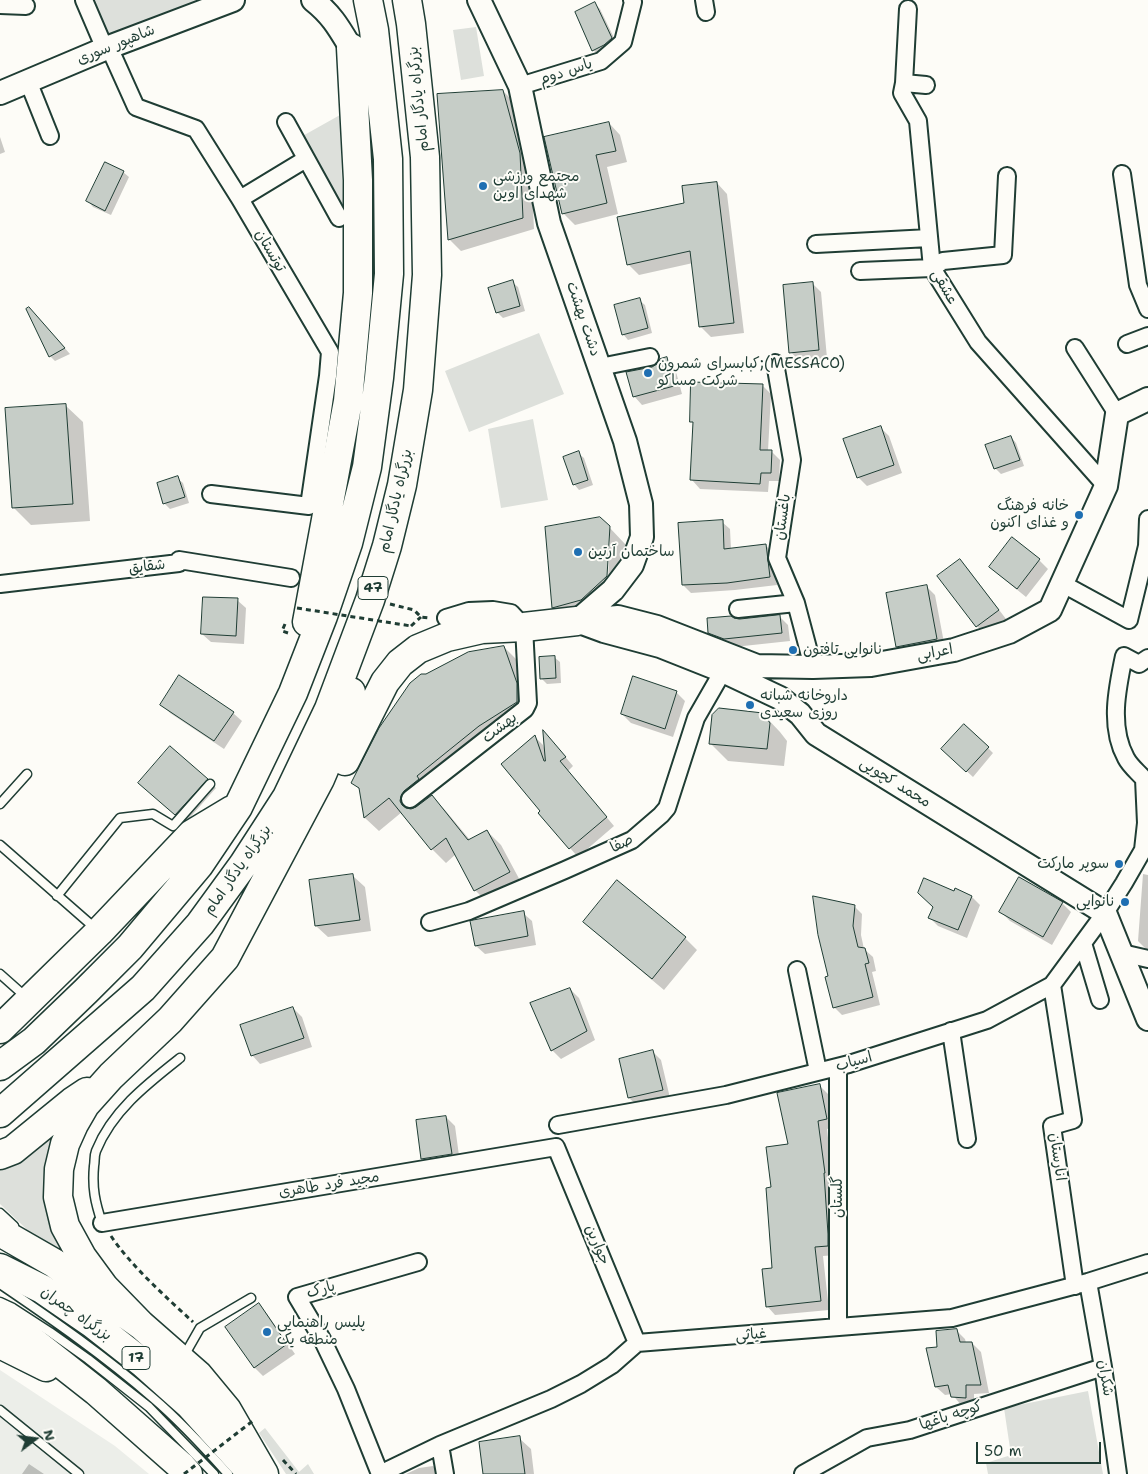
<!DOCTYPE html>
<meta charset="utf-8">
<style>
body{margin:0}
#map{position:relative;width:1148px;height:1474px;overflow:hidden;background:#fdfcf7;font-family:"Shantell Sans",sans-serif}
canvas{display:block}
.north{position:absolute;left:10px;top:1414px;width:50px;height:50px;-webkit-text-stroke:4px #fdfcf7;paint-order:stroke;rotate:75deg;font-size:14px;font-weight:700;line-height:20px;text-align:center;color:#1f3d34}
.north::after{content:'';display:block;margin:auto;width:18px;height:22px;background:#1f3d34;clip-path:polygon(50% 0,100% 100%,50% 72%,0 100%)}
.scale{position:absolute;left:976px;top:1442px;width:125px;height:22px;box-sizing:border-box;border:2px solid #1f3d34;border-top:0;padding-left:6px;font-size:15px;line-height:18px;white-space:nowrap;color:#1f3d34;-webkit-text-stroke:4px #fdfcf7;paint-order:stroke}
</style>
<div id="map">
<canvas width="1148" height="1474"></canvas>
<div class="north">N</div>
<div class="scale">50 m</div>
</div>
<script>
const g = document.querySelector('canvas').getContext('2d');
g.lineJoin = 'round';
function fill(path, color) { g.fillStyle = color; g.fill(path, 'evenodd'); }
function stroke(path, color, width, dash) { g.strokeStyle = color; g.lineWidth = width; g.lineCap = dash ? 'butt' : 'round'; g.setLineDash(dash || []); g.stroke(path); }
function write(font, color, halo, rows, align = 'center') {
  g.font = font + ' "Shantell Sans","Playpen Sans Arabic",sans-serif'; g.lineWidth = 4; g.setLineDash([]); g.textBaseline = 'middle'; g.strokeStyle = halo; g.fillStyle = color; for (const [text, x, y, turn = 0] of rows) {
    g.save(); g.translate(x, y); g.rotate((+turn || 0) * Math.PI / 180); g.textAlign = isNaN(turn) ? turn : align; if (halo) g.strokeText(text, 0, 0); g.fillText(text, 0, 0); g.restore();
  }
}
const built = new Path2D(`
 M0 1370 115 1446 149 1474H0Z`);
const green = new Path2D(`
 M90 0H203L107 40Z
 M476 27 484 76 461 80 453 30Z
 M340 115 343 214 299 138Z
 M539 333 564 394 469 432 445 371Z
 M533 419 548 500 501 508 488 429Z
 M64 1117 75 1265 57 1258 0 1204V1163Z
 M1088 1391 1103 1474H988L986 1463 1011 1455 1004 1408Z
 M265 1428 299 1472 308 1464 314 1474H286L259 1433Z`);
const shadow = new Path2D(`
 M595 4 600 9 617 44 599 55 593 50Z
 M503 91 515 103 531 166 534 229 461 251 449 239Z
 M609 123 620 135 627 162 607 167 618 214 575 225 563 213Z
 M0 137 5 152 0 154Z
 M123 172 129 177 111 215 93 207 88 201Z
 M717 183 727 194 744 333 711 337 700 326 693 263 639 275 628 264 686 204Z
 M512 282 518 287 525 311 503 318 497 312Z
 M812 283 821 292 827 358 799 361 791 352Z
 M639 300 645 305 652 333 628 340 623 334Z
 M35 314 70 354 55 361 50 356Z
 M667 359 675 368 682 394 642 405 634 396 653 368Z
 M762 385 771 394 768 451 772 452 780 460 779 481H769L768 492 700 489 692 480 694 424 692 421Z
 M65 405 83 422 90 521 31 525 14 508Z
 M880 427 889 436 902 473 867 486 858 477Z
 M1011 437 1016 443 1024 466 1001 474 995 468Z
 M578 453 584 458 593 485 579 490 574 484Z
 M177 478 183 483 189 503 170 509 164 503Z
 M722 522 730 529 731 549 766 546 774 553 777 585 735 590 691 593 683 585Z
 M609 527 626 545 624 593 571 625 554 608ZM608 536H610L608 582H606Z
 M1012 539 1039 560 1048 569 1026 597 999 575 991 567Z
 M960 561 968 569 1006 619 986 635 977 626 939 576Z
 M926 586 935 595 945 648 906 655 897 647Z
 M237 600 246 608 244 644 211 642 202 634Z
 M779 616 788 625 790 641 734 647 718 641 710 632 734 619Z
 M504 647 518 661 530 698 531 716 492 740 429 790 432 794 430 795 445 810 470 840 487 831 501 845 523 886 489 904 475 890 456 854 446 863 432 849 402 812 379 831 365 818 361 791 352 782 426 676Z
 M554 657 560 662 561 683 547 684 541 678Z
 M676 692 685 701 673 737 631 723 622 714Z
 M162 704 233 713 242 721 224 749 170 713Z
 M763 714 780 732 787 741 784 766 728 761 711 744Z
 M534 736 543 745 545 751 552 741 573 766 568 771 614 826 578 857 570 848 542 811Z
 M988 748 993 753 973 777 949 755Z
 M207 780 216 788 185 823 149 791Z
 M1143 874 1148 875V951L1138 941Z
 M353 876 365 887 371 931 328 937 316 926Z
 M1019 879 1062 903 1071 912 1052 945 1010 921 1001 912Z
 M617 882 685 938 697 950 664 990 596 933 584 921Z
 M955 892 972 897 980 905 967 938 938 926 930 918Z
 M854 906 862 914 861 935 864 949 873 957 876 971 872 972 880 1005 842 1015 834 1007 829 976Z
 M523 913 532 921 536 945 485 954 476 946 472 922Z
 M570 989 579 998 595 1040 561 1059 552 1050Z
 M293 1008 302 1017 312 1047 260 1064 252 1055Z
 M653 1052 661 1060 670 1098 638 1106 629 1098Z
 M819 1085 828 1094 835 1127 827 1129 833 1182 836 1255 823 1256 829 1310 775 1315 767 1306 773 1269 772 1188 789 1145Z
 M446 1117 455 1126 460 1163 431 1168 422 1159 417 1121Z
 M258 1305 267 1314 295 1354 263 1376 254 1367Z
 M956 1330 965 1339 966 1343H972L981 1352 989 1393 974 1394V1406L961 1405 952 1394 945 1395 936 1387 938 1348Z
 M519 1438 531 1449 534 1474H485Z
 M29 1464 44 1474H22Z
 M433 1466 441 1474H406L419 1468Z`);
const building = new Path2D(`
 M595 2 612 38 604 45 592 51 575 12Z
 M503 90 520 153 523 218 448 240 437 94Z
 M609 122 616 151 596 155 607 203 562 214 544 137Z
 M105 162 124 171 105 211 86 201Z
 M717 182 734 323 699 327 690 251 627 265 617 217 684 203 682 186Z
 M513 280 520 306 496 313 488 288Z
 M813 282 819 350 789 353 783 285Z
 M640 298 648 328 622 335 614 305Z
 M29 307 65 348 49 357 26 309Z
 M667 357 674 386 633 397 626 372 652 367 657 364 660 359Z
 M691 382 763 384 760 450H772L771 473H761L760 484 690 480 693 422H690Z
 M66 404 73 504 12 508 5 408Z
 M881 426 894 465 857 478 843 439Z
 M1011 436 1020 460 994 469 985 445Z
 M579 451 588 480 573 485 563 457Z
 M178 476 185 497 163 504 157 483Z
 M600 517 610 526 607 576 581 600 552 608 545 527Z
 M723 520 724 549 766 544 770 577 727 583 682 585 678 523Z
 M1012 537 1040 559 1017 589 989 567Z
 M960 559 999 610 976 627 937 576Z
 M927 585 937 639 896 647 886 593Z
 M203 597 238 598 236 636 201 634Z
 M780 615 782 633 724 639 708 633 707 618 731 616 734 618 739 619Z
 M504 646 517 683V702L479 726 417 776 419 779 404 791 401 796 400 801 402 805 406 808 411 809 416 807 432 795 468 840 487 830 510 872 474 891 446 838 431 850 389 798 364 818 359 788 351 783 379 728 410 683 421 674H426L468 652Z
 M555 656 556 678 540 679 539 657Z
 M179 675 234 712 214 741 160 705Z
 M633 676 677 691 665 729 621 714Z
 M719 708 763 713 770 723 767 749 709 744 712 715Z
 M964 724 989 747 966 772 941 749Z
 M543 730 566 757 560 761 607 817 569 849 538 813 540 811 501 764 535 735 544 761H545Z
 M170 746 208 779 175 815 138 783Z
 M353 874 360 920 315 926 309 880Z
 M1019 877 1063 902 1043 937 999 912Z
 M924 878 954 891 955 888 972 896 958 930 928 918 933 907 918 893Z
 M617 880 686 937 652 979 583 922Z
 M813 896 855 905 853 926 858 947 865 948 869 963 865 964 873 997 833 1008 825 977 828 976 818 935Z
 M524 911 528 936 475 946 470 921Z
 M570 988 587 1031 551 1051 530 1003Z
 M293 1007 304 1038 251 1056 240 1025Z
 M653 1050 663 1090 628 1098 619 1059Z
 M820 1084 827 1119 818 1121 825 1173H824L828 1234V1246L815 1247 821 1301 766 1307 762 1269 772 1268 766 1188 771 1187 766 1147 788 1144 777 1093Z
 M446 1116 452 1154 421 1159 416 1120Z
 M259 1303 287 1344 254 1368 225 1327Z
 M957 1329 960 1342H972L981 1385H966V1398L951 1397 948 1385 935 1387 926 1348 937 1347 936 1331Z
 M520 1436 525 1474H483L479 1442Z`);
const path = new Path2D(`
 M390 604 414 610 421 617 430 618
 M285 624 282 631 288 633
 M411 626 421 617
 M111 1236C131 1266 166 1297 193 1322
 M283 1460 296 1474`);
const lane = new Path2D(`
 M0 804 27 774
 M0 845 96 929
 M57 896 120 818 153 814 173 826 210 784
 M0 974 27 998
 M0 1213 14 1226
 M102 1223C95 1202 92 1188 94 1166 95 1161 94 1156 96 1151 112 1111 147 1084 180 1058
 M0 1284C53 1320 105 1356 153 1398 180 1421 204 1447 228 1474
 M0 1302 13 1308 50 1332 88 1359 149 1407 214 1474
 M184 1356 200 1328 251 1298
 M0 1410 79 1474`);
const street = new Path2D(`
 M84 0 105 49
 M704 0 706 12
 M0 5 26 6
 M908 9 904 83 902 93 918 121 932 268 978 342 1106 486
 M109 47 136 107 196 129 240 199 330 352 328 376 309 506 211 494
 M28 81 50 136
 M904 83 926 85
 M520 86 601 61 623 42 633 2 632 0
 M286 122 339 218
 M1122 174 1138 285 1148 309
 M240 199 306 159
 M816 244 929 238
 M860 271 932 268 943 261 1003 255 1007 176
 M1127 344 1148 336
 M1075 348 1117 414
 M775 363 792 460 777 558 796 603 813 667
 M600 367 650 357
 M0 584 179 563V560L291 578
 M1063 584 1129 620 1147 546 1148 519
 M738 609 796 603
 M1144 779C1138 772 1130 766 1126 758 1109 727 1117 689 1124 656L1139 664 1148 658
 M410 799 525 709 528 703 524 627 511 613 493 610 469 611 446 618
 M430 922 469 911 565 870 632 840 661 815 667 808 696 718 723 671
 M1083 943 1100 1000
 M1122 953 1148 959
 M797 970 818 1071
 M1052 985 1073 1120 1052 1126 1075 1286
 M951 1031 967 1139
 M838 1067V1327
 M558 1125 726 1095 849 1064 987 1020 1052 985 1105 913 1124 883 1143 850 1146 823 1144 779
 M102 1223 556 1147 637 1343
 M1088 1282 1103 1367 1118 1474
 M440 1445 445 1474
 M380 1474 440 1445 551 1399 581 1384 612 1365 637 1343 952 1318 1088 1282 1148 1263
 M380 1474 346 1389 322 1339 297 1297 418 1262
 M803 1474 867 1438 910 1430 1103 1367`);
const secondary = new Path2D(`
 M313 0C332 15 339 28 351 48
 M479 0 520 86 549 223 625 441 641 504 642 537 632 565 613 590 577 621
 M0 93 109 47 233 0
 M577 621 618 617 657 627 757 666 813 667 871 665 954 650 1009 632 1050 610 1106 486 1117 414 1148 399
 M585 624 604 631 660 646 723 671 780 698 800 714 816 734 1105 913 1148 1019`);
const highway = new Path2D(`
 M307 622 348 401 358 293V180L351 48
 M345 761 385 682 400 663 418 649 447 637 482 629 524 627 577 621
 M0 1029 99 932 192 834 232 810
 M0 1066 34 1041 86 991 130 947 199 865 238 807 293 693 323 616 348 543 367 467 379 378 389 274 388 159 374 30 368 0
 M0 1113 143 988 200 924 243 865 287 797 329 709 370 600 387 546 402 485 418 390 427 275 425 157 411 24 407 0
 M0 1155 13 1150 72 1102 87 1092
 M0 1232 54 1263 141 1325 198 1375 227 1410 264 1474
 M0 1268 42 1289 93 1324 144 1364 190 1405 246 1467
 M0 1319 12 1325 96 1391 181 1466 188 1474
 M141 1325 104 1287 82 1257 65 1226 58 1197 59 1169 65 1144 74 1124 85 1105 111 1076 170 1020 225 958 320 779 343 725 351 692
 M0 1344 46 1367`);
const pathBridge = new Path2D(`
 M297 608 411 626
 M184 1474 254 1420`);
const markers = [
 [483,186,5,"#1f6fb2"],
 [648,373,5,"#1f6fb2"],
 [1079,515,5,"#1f6fb2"],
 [578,552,5,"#1f6fb2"],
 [793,650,5,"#1f6fb2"],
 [750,705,5,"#1f6fb2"],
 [1119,864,5,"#1f6fb2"],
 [1125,902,5,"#1f6fb2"],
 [267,1332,5,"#1f6fb2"]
];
const shields = [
 [373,588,30],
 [136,1358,28]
];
const shieldNames = [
 ["47",373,588],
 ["17",136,1358]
];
const streetNames = [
 ["شاهپور سوری",116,45,-22],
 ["یاس دوم",566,72,-18],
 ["بزرگراه یادگار امام",419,99,-96],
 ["توتستان",270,251,60],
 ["عشقی",944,287,60],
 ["دشت بهشت",583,319,71],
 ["بزرگراه یادگار امام",396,501,-77],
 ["باغستان",783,517,-82],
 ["شقایق",147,567,-7],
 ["اعرابی",935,653,-11],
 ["بهشت",500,728,-38],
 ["محمد کچویی",895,783,32],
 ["صفا",622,844,-27],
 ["بزرگراه یادگار امام",238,870,-55],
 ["اسیاب",854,1062,-16],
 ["انارستان",1057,1157,82],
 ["مجید فرد طاهری",329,1185,-9],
 ["گلستان",838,1197,-90],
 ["جوارین",597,1245,67],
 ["پارک",321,1290,-16],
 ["بزرگراه چمران",76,1314,35],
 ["غیاثی",751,1335,-5],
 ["شکران",1105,1378,81],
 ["کوچه باغها",951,1416,-18]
];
const poiNames = [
 ["مجتمع ورزشی",493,177],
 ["شهدای اوین",493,194],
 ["کبابسرای شمرون;(MESSACO)",658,364],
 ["شرکت مساکو",658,381],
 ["خانه فرهنگ",1069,506,"right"],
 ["و غذای اکنون",1069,523,"right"],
 ["ساختمان آرتین",588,552],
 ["نانوایی تافتون",803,650],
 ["داروخانه شبانه",760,696],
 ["روزی سعیدی",760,713],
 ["سوپر مارکت",1109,864,"right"],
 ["نانوایی",1115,902,"right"],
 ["پلیس راهنمایی",277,1323],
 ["منطقه یک",277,1340]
];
fill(built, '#eceee9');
fill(green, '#dde0db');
fill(shadow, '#0003');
fill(building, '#c6cdc7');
stroke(building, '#1f3d34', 1);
stroke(lane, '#1f3d34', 11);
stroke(street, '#1f3d34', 20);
stroke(secondary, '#1f3d34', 26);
stroke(highway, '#1f3d34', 31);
stroke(path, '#1f3d34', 3, [5, 4]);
stroke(lane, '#fdfcf7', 8);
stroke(street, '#fdfcf7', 16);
stroke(secondary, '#fdfcf7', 22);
stroke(highway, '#fdfcf7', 28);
stroke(pathBridge, '#1f3d34', 3, [5, 4]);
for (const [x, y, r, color] of markers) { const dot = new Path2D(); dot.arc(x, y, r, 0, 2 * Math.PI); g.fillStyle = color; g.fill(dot); stroke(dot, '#fdfcf7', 2); }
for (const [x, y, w] of shields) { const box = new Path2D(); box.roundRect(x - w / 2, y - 11.5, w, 23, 4); g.fillStyle = '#fdfcf7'; g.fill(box); stroke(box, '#1f3d34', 1); }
write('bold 14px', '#1f3d34', null, shieldNames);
write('15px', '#1f3d34', '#fdfcf7', streetNames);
write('15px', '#1f3d34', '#fdfcf7', poiNames, 'left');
</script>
